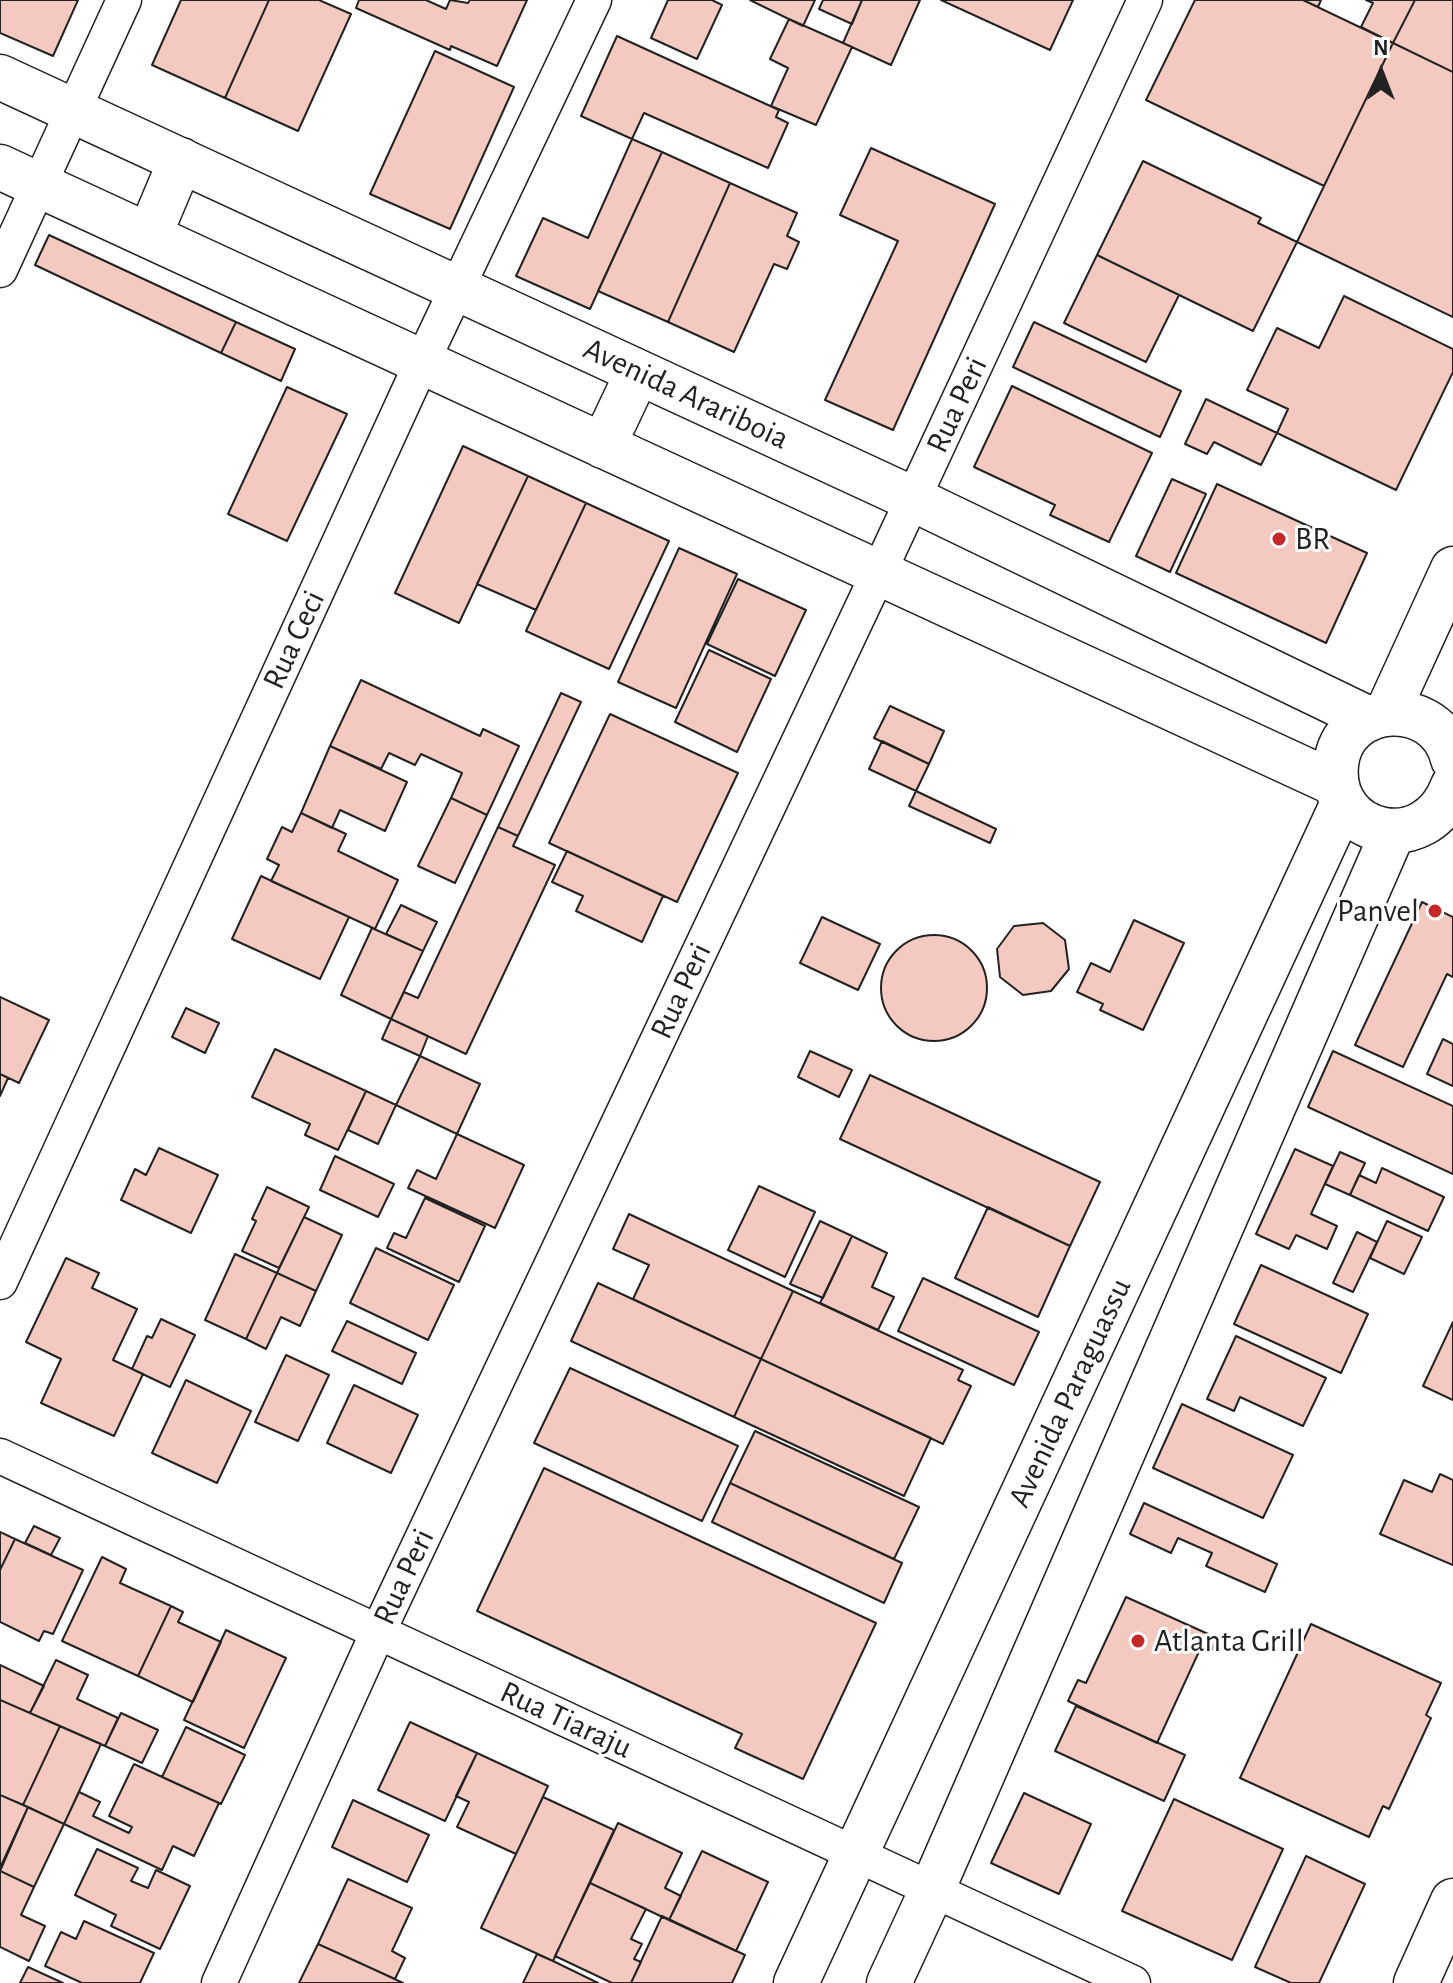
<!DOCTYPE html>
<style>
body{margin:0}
#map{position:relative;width:1453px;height:1983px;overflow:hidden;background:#fff;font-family:"Alegreya Sans",sans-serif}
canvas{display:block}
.north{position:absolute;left:1341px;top:32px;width:80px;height:80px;-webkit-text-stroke:6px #fff;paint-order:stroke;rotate:0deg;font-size:22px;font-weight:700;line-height:32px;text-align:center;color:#222}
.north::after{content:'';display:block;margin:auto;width:28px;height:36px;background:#222;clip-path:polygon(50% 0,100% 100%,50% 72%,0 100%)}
</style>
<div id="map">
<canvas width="1453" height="1983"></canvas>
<div class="north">N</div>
</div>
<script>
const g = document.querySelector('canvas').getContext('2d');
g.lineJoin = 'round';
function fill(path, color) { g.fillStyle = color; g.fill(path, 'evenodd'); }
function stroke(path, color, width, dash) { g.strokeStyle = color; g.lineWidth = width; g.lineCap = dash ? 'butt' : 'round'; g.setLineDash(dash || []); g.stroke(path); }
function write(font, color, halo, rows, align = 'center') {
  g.font = font + ' "Alegreya Sans",sans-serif'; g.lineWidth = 6; g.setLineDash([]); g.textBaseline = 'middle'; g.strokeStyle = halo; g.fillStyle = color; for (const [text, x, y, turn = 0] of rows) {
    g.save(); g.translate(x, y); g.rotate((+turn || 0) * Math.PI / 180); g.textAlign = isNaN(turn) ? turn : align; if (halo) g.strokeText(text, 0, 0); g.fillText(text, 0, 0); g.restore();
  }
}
const building = new Path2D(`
 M0 0H78L53 56 0 33Z
 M181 0H269L225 98 152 65Z
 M269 0H319L351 14 298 131 225 98Z
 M359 0H426L446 9 450 0 468 3 470 0H527L497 66 451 46 450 50 356 8Z
 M668 0H712L722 5 697 59 651 38Z
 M750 0H815L803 26Z
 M823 0H862L852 24 819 9Z
 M862 0H920L891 65 843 43Z
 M941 0H1073L1050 50Z
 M1195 0H1303L1393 43 1324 186 1146 100Z
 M1303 0H1321L1318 7Z
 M1366 0H1415L1393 43 1361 27 1373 3Z
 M1415 0H1453V72L1393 43Z
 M789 19 852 47 816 125 771 106 788 68 770 59Z
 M617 36 779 110 776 117 788 123 768 168 644 113 632 139 581 116Z
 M1393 43 1453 72V317L1297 242Z
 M435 51 514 87 450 229 370 194Z
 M632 139 662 152 590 309 516 276 543 218 588 238Z
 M871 148 995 204 893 430 825 400 898 241 840 215Z
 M662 152 730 183 668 322 598 291Z
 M1143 161 1261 218 1258 223 1297 242 1253 331 1097 255Z
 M730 183 797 213 787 236 799 242 787 269 774 264 734 352 668 322Z
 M49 235 236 322 221 353 35 265Z
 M1097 255 1179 295 1146 362 1064 323Z
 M1344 296 1453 349V372L1396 490 1277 433 1288 409 1247 390 1277 328 1319 348Z
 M236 322 295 349 281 381 221 353Z
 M1034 322 1181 391 1160 437 1013 367Z
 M1012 386 1152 453 1109 542 1050 515 1055 505 974 467Z
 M287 387 347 414 287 541 228 514Z
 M1206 399 1277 433 1261 465 1214 442 1207 454 1185 444Z
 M463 446 528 476 459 623 395 593Z
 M528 476 586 503 536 610 477 584Z
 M1172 479 1206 494 1170 572 1136 556Z
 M1217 484 1367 553 1326 643 1176 573Z
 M586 503 669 541 609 669 526 631Z
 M679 548 737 574 676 708 618 682Z
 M738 579 806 610 775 676 707 644Z
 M709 650 771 679 737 752 675 722Z
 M361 680 480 736 483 729 519 746 487 815 451 798 462 773 421 754 415 765 389 753 381 769 330 746Z
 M561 693 581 702 518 836 498 827Z
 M890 706 944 731 929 764 874 738Z
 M610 714 738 773 677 902 549 843Z
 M882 741 929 764 916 791 869 769Z
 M330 746 407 782 385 831 340 810 332 828 301 813Z
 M916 791 996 829 990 843 909 806Z
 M451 798 487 815 455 883 418 866Z
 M301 813 346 834 338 851 398 880 375 929 271 881 279 865 267 859 282 827 292 832Z
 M498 827 518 836 513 846 555 865 466 1054 391 1019 404 992 418 998Z
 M567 851 663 896 642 942 576 911 583 896 552 882Z
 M261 876 349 917 320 979 232 939Z
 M1422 902 1453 917V977L1447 974 1403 1067 1355 1045Z
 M401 905 437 922 423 951 386 934Z
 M822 917 880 944 858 990 800 963Z
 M1134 920 1184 943 1143 1030 1100 1010 1103 1004 1077 992 1091 963 1110 972Z
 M1043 923 1065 940 1069 969 1051 991 1023 995 1000 977 997 949 1014 926Z
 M372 928 423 951 391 1019 341 995Z
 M881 988a53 53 0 1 1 106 0a53 53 0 1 1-106 0Z
 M0 997 49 1020 19 1083 0 1074Z
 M186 1008 219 1023 205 1053 172 1037Z
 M391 1019 428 1036 420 1056 382 1039Z
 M1443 1039 1453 1044V1086L1427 1074Z
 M275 1049 366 1091 338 1150 305 1135 310 1124 252 1097Z
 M810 1051 852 1070 839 1097 798 1077Z
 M1333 1051 1453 1106V1174L1308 1107Z
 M420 1056 480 1084 457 1134 396 1105Z
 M0 1074 8 1078 0 1096Z
 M870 1075 1100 1182 1070 1246 840 1139Z
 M366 1091 396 1105 378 1144 348 1130Z
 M457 1134 524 1165 495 1228 408 1188 417 1170 436 1179Z
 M159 1148 218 1175 191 1233 121 1200 135 1169 146 1175Z
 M1295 1149 1333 1166 1311 1214 1337 1226 1327 1249 1296 1235 1289 1249 1256 1234Z
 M1340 1152 1365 1163 1350 1195 1325 1184Z
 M335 1156 394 1184 378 1217 320 1190Z
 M1382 1168 1444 1197 1428 1231 1350 1195 1359 1175 1376 1183Z
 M759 1186 815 1212 785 1277 728 1250Z
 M267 1187 309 1207 279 1268 242 1251 256 1221 252 1219Z
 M425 1198 485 1226 459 1282 387 1248 394 1233 406 1238Z
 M988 1207 1070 1246 1038 1317 955 1278Z
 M629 1214 793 1291 761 1359 633 1299 649 1265 613 1249Z
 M304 1217 342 1235 316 1291 277 1273Z
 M820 1221 852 1236 823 1298 790 1284Z
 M1387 1221 1422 1237 1404 1274 1370 1258Z
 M1357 1232 1377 1242 1353 1292 1333 1283Z
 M852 1236 887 1253 872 1287 894 1297 878 1330 820 1303Z
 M376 1248 454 1285 428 1340 350 1303Z
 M235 1254 277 1273 246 1339 205 1320Z
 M66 1258 99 1273 92 1288 137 1309 113 1360 143 1374 114 1436 41 1403 61 1359 26 1342Z
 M1261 1265 1368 1314 1341 1373 1234 1324Z
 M277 1273 316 1291 300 1326 281 1317 266 1349 246 1339Z
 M923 1278 1039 1332 1014 1385 898 1331Z
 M598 1283 761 1359 734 1417 571 1341Z
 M793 1291 963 1370 958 1380 971 1386 943 1444 761 1359Z
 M161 1319 195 1335 170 1387 132 1369 147 1336 152 1338Z
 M347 1321 416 1353 402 1384 332 1351Z
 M1453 1322V1400L1423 1386Z
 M1236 1336 1326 1378 1303 1426 1240 1397 1234 1411 1207 1399Z
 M286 1355 329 1375 298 1441 255 1422Z
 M761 1359 931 1438 904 1496 734 1417Z
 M570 1368 738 1446 702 1521 534 1443Z
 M186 1380 251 1411 217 1483 152 1453Z
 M354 1385 418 1415 391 1473 327 1443Z
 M1182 1404 1293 1455 1263 1518 1153 1468Z
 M755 1431 919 1507 894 1559 730 1483Z
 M544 1468 876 1623 803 1779 735 1748 742 1734 477 1611Z
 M1440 1474 1453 1480V1565L1380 1534 1404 1480 1432 1492Z
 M730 1483 902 1563 884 1603 712 1522Z
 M1144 1503 1277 1564 1265 1592 1206 1566 1212 1553 1178 1538 1171 1553 1130 1534Z
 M34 1526 60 1538 51 1555 25 1543Z
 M0 1532 15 1539 0 1570Z
 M15 1539 83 1570 53 1634 44 1631 39 1641 0 1622V1570Z
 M102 1557 126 1569 120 1583 171 1606 138 1676 62 1641Z
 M1126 1597 1217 1638 1212 1650 1202 1645 1157 1743 1068 1701 1078 1680 1086 1683Z
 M171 1606 183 1612 178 1622 221 1642 193 1702 138 1676Z
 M1311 1624 1441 1683 1426 1715 1431 1718 1389 1809 1383 1806 1369 1837 1240 1778Z
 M226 1630 286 1658 244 1748 184 1720Z
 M56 1660 88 1675 77 1699 118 1718 105 1746 30 1713Z
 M0 1665 44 1686 30 1713 0 1700Z
 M0 1700 60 1726 23 1805 0 1795Z
 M1076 1706 1185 1755 1164 1801 1055 1751Z
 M121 1713 158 1730 142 1763 105 1746Z
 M410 1722 477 1753 445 1821 378 1790Z
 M60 1726 101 1744 64 1824 23 1805Z
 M186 1727 245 1755 221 1804 162 1777Z
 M477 1753 548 1786 516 1854 457 1827 469 1802 456 1796Z
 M134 1764 219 1803 194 1856 173 1846 162 1870 64 1824 79 1792 100 1802 93 1816 129 1833 132 1827 109 1816Z
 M1024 1793 1091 1824 1059 1894 991 1863Z
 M0 1795 28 1807 0 1868Z
 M543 1797 614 1830 553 1961 481 1928Z
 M1174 1799 1283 1849 1232 1960 1122 1911Z
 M353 1800 429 1835 407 1882 332 1847Z
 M28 1807 64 1824 34 1887 0 1871Z
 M618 1823 682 1853 665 1888 681 1896 669 1920 590 1883Z
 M97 1849 138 1868 131 1881 148 1888 156 1870 190 1886 160 1949 111 1926 116 1915 75 1895Z
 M702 1851 768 1882 736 1951 669 1920Z
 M1306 1856 1365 1884 1319 1983H1291L1255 1967Z
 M0 1871 34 1887 21 1915 45 1926 29 1961 0 1947Z
 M348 1879 412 1908 392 1951 405 1958 395 1979 318 1944Z
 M590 1883 646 1909 631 1939 642 1944 634 1959 641 1962 631 1983H612L555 1956Z
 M662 1916 745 1955 732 1983H631Z
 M84 1921 154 1953 140 1983H82L45 1966 61 1932 76 1939Z
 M318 1944 360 1963 403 1983H299Z
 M537 1954 553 1961 598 1983H523Z
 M28 1967 63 1983H20Z`);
const minor = new Path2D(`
 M0 270 124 0
 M0 1282 422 362 594 0
 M0 1456 1133 1983
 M219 1983 378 1632 878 574 1145 0`);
const tertiary = new Path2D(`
 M1416 1983 1453 1901`);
const secondary = new Path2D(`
 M0 77 913 499 1369 719
 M0 167 1336 784
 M149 236 181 160
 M603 446 638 372
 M1387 713 1453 569
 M1453 759C1438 695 1342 700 1336 765 1329 836 1426 859 1453 786
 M796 1983 1343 803
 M889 1983 932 1890 1393 832`);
const markers = [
 [1279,539,8,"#c62828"],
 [1435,911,8,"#c62828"],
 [1138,1641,8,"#c62828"]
];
const streetNames = [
 ["Avenida Arariboia",686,394,25],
 ["Rua Peri",957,405,-65],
 ["Rua Ceci",294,640,-65],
 ["Rua Peri",681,991,-65],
 ["Avenida Paraguassu",1070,1393,-65],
 ["Rua Peri",404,1577,-65],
 ["Rua Tiaraju",566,1720,25]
];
const poiNames = [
 ["BR",1295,539],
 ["Panvel",1419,911,"right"],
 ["Atlanta Grill",1154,1641]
];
fill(building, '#f3c9c0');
stroke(building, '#222', 2);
stroke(minor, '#222', 37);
stroke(tertiary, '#222', 47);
stroke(secondary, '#222', 47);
stroke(minor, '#fff', 34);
stroke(tertiary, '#fff', 44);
stroke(secondary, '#fff', 44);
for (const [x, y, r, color] of markers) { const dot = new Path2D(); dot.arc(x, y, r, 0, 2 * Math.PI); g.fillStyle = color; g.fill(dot); stroke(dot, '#fff', 3); }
write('32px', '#222', '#fff', streetNames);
write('32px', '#222', '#fff', poiNames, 'left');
</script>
